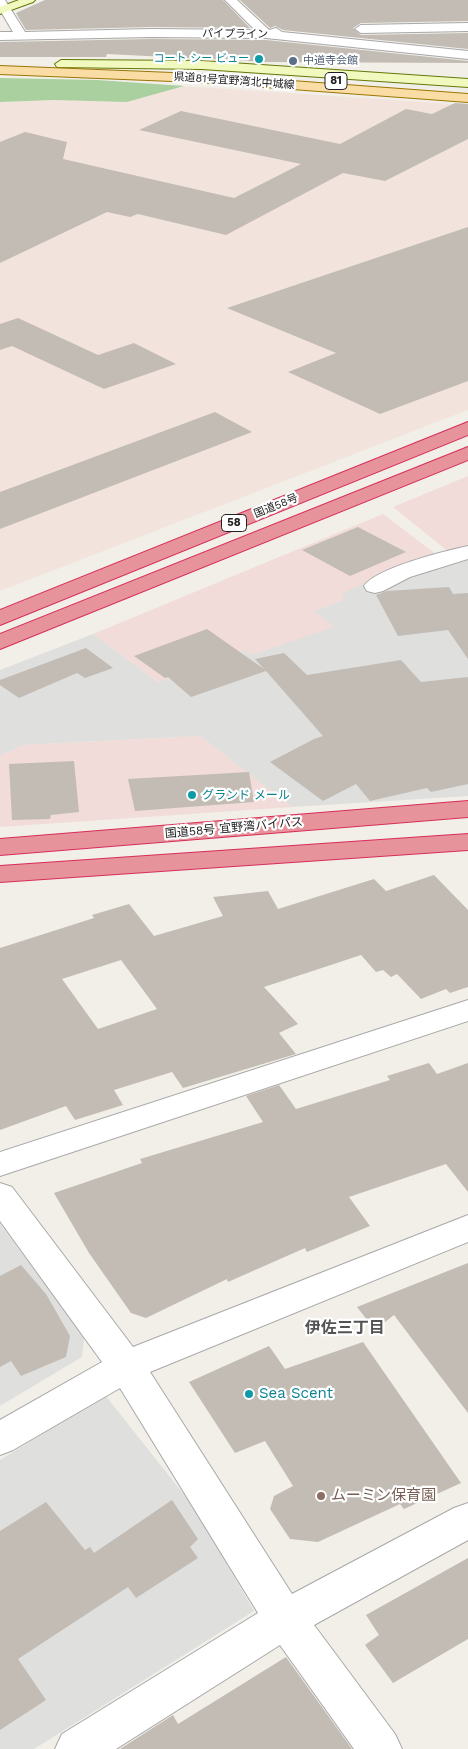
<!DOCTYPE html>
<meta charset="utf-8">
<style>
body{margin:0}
canvas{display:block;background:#f1efe8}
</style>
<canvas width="468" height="1749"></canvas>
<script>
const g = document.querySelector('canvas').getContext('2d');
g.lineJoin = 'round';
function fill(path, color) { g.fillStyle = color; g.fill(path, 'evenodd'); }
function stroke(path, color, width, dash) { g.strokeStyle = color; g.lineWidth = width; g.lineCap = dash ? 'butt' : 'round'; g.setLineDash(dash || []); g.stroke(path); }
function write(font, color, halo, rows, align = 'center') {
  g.font = font + ' "Work Sans","Noto Sans JP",sans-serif'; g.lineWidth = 4.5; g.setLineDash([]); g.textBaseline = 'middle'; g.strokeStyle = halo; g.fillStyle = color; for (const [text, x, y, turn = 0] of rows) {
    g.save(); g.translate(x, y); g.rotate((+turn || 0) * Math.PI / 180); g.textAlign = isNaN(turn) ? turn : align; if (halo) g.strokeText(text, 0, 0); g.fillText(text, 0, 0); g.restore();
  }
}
const residential = new Path2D(`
 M468 556V796L292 807 200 736 23 745 0 756V670L93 634 158 682 245 650 333 627 314 611 343 600 342 593 362 584 375 591 408 575Z
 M0 1224 84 1337 82 1357 0 1406Z
 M105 1395 193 1506 254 1611 34 1749H0V1460Z`);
const commercial = new Path2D(`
 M468 476V547L449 552 393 507Z
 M383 514 437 555 397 569 343 593V600L314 611 334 627 252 655 245 650 158 682 93 634Z
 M200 736 292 807 0 827V756L23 745Z`);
const military = new Path2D(`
 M184 86 468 105V410L0 591V102L54 100 127 102Z`);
const forest = new Path2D(`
 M0 78 97 80 184 86 127 102 54 100 0 102Z`);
const building = new Path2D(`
 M45 0H223L250 28 151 27 26 30 16 13Z
 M240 0H468V21L361 23 353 28 361 35 468 33V49L283 30 275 26 270 28Z
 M151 39 266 40 468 61V63L269 62 107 54 106 57H0V42Z
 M455 103 468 104V139L385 181 343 173 226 235 138 214 130 217 107 212 0 263V142L25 132 67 142 63 159 234 198 301 164 139 130 181 111 340 144 406 109 432 114Z
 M468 227V381L380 414 288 372 336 353 227 308Z
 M18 318 98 355 134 343 176 364 104 389 12 346 0 350V324Z
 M215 412 252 432 0 529V492Z
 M358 527 406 552 350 576 302 550Z
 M449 587 453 594 468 593V659L448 630 398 636 376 595 387 591Z
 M207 629 264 669 255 659 284 653 307 675 401 660 421 682 468 677V784L431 792 427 788 370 801 356 784 323 801 270 762 314 739 323 736 266 671 191 697 168 677 165 678 134 656Z
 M86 648 113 668 85 678 77 673 19 698 0 685V680Z
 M74 761 79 812 51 815 50 819 12 820 9 764Z
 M249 772 254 802 135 811 128 779Z
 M434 875 468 910V987L450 993 446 989 421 999 397 974 391 977 383 970 376 972 361 955 264 987 298 1024 279 1033 296 1054 183 1088 172 1072 114 1090 123 1105 75 1120 66 1106 0 1130V948L94 918 92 915 129 904 154 936 223 916 213 897 268 891 278 909 374 879 386 891ZM121 960 157 1009 98 1029 62 979Z
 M429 1063 437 1074 468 1063V1192L446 1164 349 1197 370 1226 307 1252 305 1248 228 1282 227 1279 146 1318 131 1313 89 1253 54 1193 142 1163 140 1159 263 1122 246 1096 279 1085 296 1109 390 1080 387 1076Z
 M468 1263V1413L394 1315 375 1330 357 1307Z
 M21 1265 46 1294 70 1336 66 1357 21 1376 11 1361 0 1367V1276Z
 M363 1342 461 1483 404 1509 400 1504 318 1542 290 1539 270 1509 274 1496 293 1486 265 1441 235 1453 189 1382 269 1346 285 1369Z
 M172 1500 198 1539 190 1547 198 1558 136 1598 128 1587 18 1659 46 1700 0 1730V1531L46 1502 85 1550 90 1547 94 1553Z
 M468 1558V1639L393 1683 365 1645 379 1635 366 1615Z
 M286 1657 352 1749H120L173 1715 178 1724Z`);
const street = new Path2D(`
 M0 0H5L25 32 151 29 255 30 225 0H237L269 30 276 28 282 32 468 51V59L266 38 151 37 0 40V32H13L0 10Z
 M468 23V31L361 33 355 29 361 25Z
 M468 546V559L410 577 383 591 375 593 367 591 364 586C376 568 445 551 468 546Z
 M468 1000V1021L0 1176V1152Z
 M0 1183 12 1187 133 1347 468 1215V1242L150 1372 292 1594 454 1508 468 1503V1540L314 1625 395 1734 402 1749H354L280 1645 116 1749H55L62 1734 258 1613 120 1388 13 1450 0 1455V1420L102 1362 0 1221Z`);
const secondary = new Path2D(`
 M19 0H35L33 2 0 14V7Z
 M61 60 202 61 468 79V87L202 69 57 67 55 64Z`);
const primary = new Path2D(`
 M0 66 197 74 468 94V102L197 82 0 74Z`);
const highway = new Path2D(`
 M468 422V435L0 625V610Z
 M468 447V460L0 649V634Z
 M468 801V817L0 855V839Z
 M468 834V850L0 882V866Z`);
const markers = [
 [259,59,5,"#0f9aa8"],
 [293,61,5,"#5c6f8a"],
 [192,795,5,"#0f9aa8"],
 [249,1394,5,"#0f9aa8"],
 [321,1496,5,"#8d6e63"]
];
const farStreetnames = [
 ["パイプライン",235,34,1],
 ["県道81号宜野湾北中城線",234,81,4],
 ["国道58号",276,506,-22]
];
const farCulturenames = [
 ["コート シー ビュー",249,59]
];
const farServicenames = [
 ["中道寺会館",303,61]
];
const shields = [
 [336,81,22],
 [234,523,25]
];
const shieldNames = [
 ["81",336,81],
 ["58",234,523]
];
const cultureNames = [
 ["グランド メール",202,795]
];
const streetNames = [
 ["国道58号 宜野湾バイパス",234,828,-5]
];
const nearCulturenames = [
 ["Sea Scent",259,1394]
];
const nearEducationnames = [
 ["ムーミン保育園",331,1496]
];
const nearNeighbourhoodnames = [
 ["伊佐三丁目",345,1328]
];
fill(residential, '#dfdfde');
fill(commercial, '#f1dcd9');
fill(military, '#f2e4dd');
fill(forest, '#a9d09e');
fill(building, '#c2bcb5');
stroke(street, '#a8a8a8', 2);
stroke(secondary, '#637908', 2);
stroke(primary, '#9b7603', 2);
stroke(highway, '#d82d59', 2);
fill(street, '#fff');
fill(secondary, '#f1f9bf');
fill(primary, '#fadda5');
fill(highway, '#e6939b');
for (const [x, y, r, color] of markers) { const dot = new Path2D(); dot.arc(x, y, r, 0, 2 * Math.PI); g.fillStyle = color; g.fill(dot); stroke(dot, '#fff', 2); }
write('11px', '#212121', '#fff', farStreetnames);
write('11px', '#0d838f', '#fff', farCulturenames, 'right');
write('11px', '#4e5e75', '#fff', farServicenames, 'left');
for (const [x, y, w] of shields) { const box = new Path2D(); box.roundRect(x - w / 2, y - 8.5, w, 17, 4); g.fillStyle = '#fff'; g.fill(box); stroke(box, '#212121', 1); }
write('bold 11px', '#212121', null, shieldNames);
write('12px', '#0d838f', '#fff', cultureNames, 'left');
write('12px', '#212121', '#fff', streetNames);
write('15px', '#0d838f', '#fff', nearCulturenames, 'left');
write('15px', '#785e54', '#fff', nearEducationnames, 'left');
write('bold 16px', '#545454', '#fff', nearNeighbourhoodnames);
</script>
